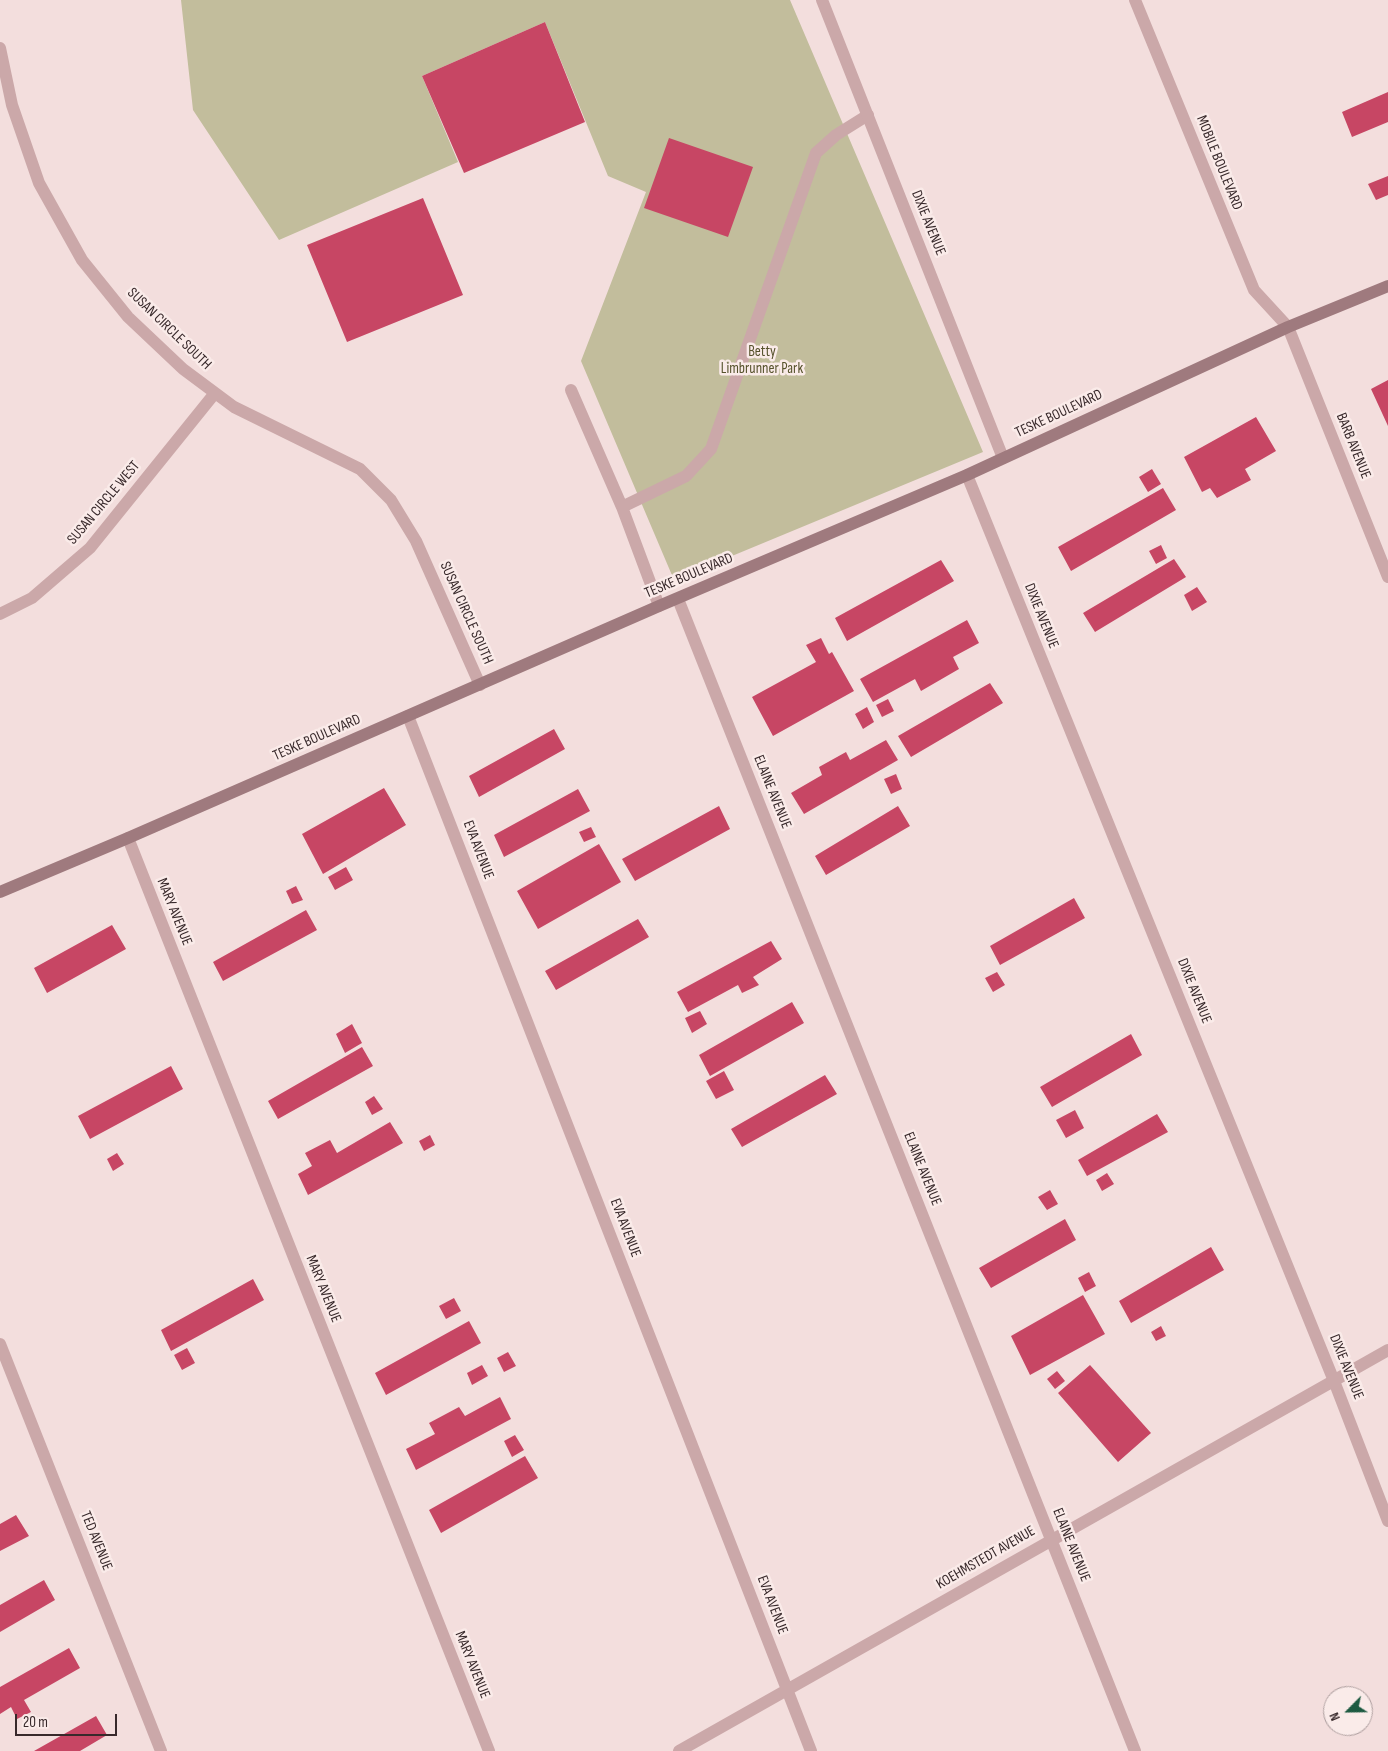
<!DOCTYPE html>
<style>
body{margin:0}
#map{position:relative;width:1388px;height:1751px;overflow:hidden;background:#f3dedd;font-family:"Sofia Sans Condensed",sans-serif}
canvas{display:block}
.north{position:absolute;left:1323px;top:1686px;width:50px;height:50px;box-sizing:border-box;background:#faebe9;border:1px solid #ac9d9d;border-radius:50%;rotate:247deg;font-size:14px;font-weight:700;line-height:20px;text-align:center;color:#38292b}
.north::after{content:'';display:block;margin:auto;width:18px;height:22px;background:#1d5a41;clip-path:polygon(50% 0,100% 100%,50% 72%,0 100%)}
.scale{position:absolute;left:15px;top:1714px;width:102px;height:22px;box-sizing:border-box;border:2px solid #38292b;border-top:0;padding-left:6px;font-size:15px;line-height:18px;white-space:nowrap;color:#38292b;-webkit-text-stroke:4px #faebe9;paint-order:stroke}
</style>
<div id="map">
<canvas width="1388" height="1751"></canvas>
<div class="north">N</div>
<div class="scale">20 m</div>
</div>
<script>
const g = document.querySelector('canvas').getContext('2d');
g.lineJoin = 'round';
function fill(path, color) { g.fillStyle = color; g.fill(path, 'evenodd'); }
function stroke(path, color, width, dash) { g.strokeStyle = color; g.lineWidth = width; g.lineCap = dash ? 'butt' : 'round'; g.setLineDash(dash || []); g.stroke(path); }
function write(font, color, halo, rows, align = 'center') {
  g.font = font + ' "Sofia Sans Condensed",sans-serif'; g.lineWidth = 5; g.setLineDash([]); g.textBaseline = 'middle'; g.strokeStyle = halo; g.fillStyle = color; for (const [text, x, y, turn = 0] of rows) {
    g.save(); g.translate(x, y); g.rotate((+turn || 0) * Math.PI / 180); g.textAlign = isNaN(turn) ? turn : align; if (halo) g.strokeText(text, 0, 0); g.fillText(text, 0, 0); g.restore();
  }
}
const green = new Path2D(`
 M181 0H790L983 452 674 580 581 361 646 192 608 176 545 22 422 76 458 162 279 240 193 110Z`);
const building = new Path2D(`
 M545 22 585 122 464 173 422 76Z
 M1388 92V122L1352 137 1342 112Z
 M669 138 753 167 728 237 644 208Z
 M1388 176V195L1376 200 1368 184Z
 M423 198 463 295 347 342 307 245Z
 M1388 380V426L1371 389Z
 M1256 417 1276 451 1245 469 1251 480 1217 498 1210 488 1202 492 1184 457Z
 M1152 469 1161 484 1148 492 1139 477Z
 M1163 488 1176 510 1071 571 1058 547Z
 M1161 545 1167 558 1156 564 1149 551Z
 M1174 559 1186 577 1095 632 1083 613Z
 M941 560 954 581 847 641 835 618Z
 M1197 587 1207 602 1192 611 1184 595Z
 M967 620 979 643 953 657 959 669 921 691 915 679 873 702 860 679Z
 M821 638 829 654 832 652 854 691 773 736 752 697 816 662 806 645Z
 M990 683 1003 703 911 757 898 736Z
 M888 699 894 711 882 717 876 705Z
 M867 707 874 722 863 729 855 714Z
 M554 729 565 749 479 797 469 776Z
 M886 740 898 760 804 814 791 793 822 775 819 767 846 752 850 760Z
 M896 774 902 789 891 794 884 779Z
 M384 788 406 825 323 874 302 834Z
 M578 789 590 811 504 857 494 835Z
 M719 806 730 829 635 881 622 859Z
 M898 806 910 826 826 875 815 856Z
 M591 827 596 837 584 842 579 832Z
 M599 844 621 882 538 929 517 891Z
 M346 867 353 880 335 890 328 877Z
 M296 886 303 900 292 904 286 891Z
 M1074 898 1085 918 1000 965 990 946Z
 M306 910 317 930 223 981 213 962Z
 M638 919 649 937 556 990 545 971Z
 M112 925 126 949 47 993 34 968Z
 M771 941 782 959 753 977 759 985 742 993 738 985 688 1012 677 992Z
 M997 972 1005 985 993 992 985 978Z
 M792 1002 804 1023 710 1076 699 1055Z
 M700 1011 707 1024 692 1033 685 1018Z
 M352 1024 362 1043 345 1053 336 1034Z
 M1131 1034 1142 1055 1052 1107 1040 1087Z
 M362 1047 373 1066 278 1119 268 1101Z
 M171 1066 183 1089 90 1139 78 1116Z
 M724 1071 734 1090 716 1099 706 1081Z
 M825 1075 837 1094 742 1147 731 1129Z
 M374 1096 383 1109 372 1115 365 1102Z
 M1075 1110 1084 1128 1066 1138 1056 1120Z
 M1157 1114 1168 1132 1087 1176 1078 1160Z
 M390 1122 403 1143 308 1195 298 1174 312 1166 305 1153 330 1140 337 1153Z
 M430 1135 435 1145 424 1151 419 1141Z
 M117 1153 124 1164 113 1171 107 1159Z
 M1107 1173 1114 1184 1102 1191 1096 1180Z
 M1050 1190 1058 1204 1047 1210 1038 1197Z
 M1065 1219 1076 1240 991 1288 979 1268Z
 M1211 1247 1224 1270 1131 1323 1119 1301Z
 M1089 1272 1096 1286 1085 1292 1078 1278Z
 M253 1279 264 1300 171 1351 161 1330Z
 M1083 1295 1105 1334 1030 1375 1011 1336Z
 M454 1298 461 1311 446 1319 439 1306Z
 M469 1321 481 1343 386 1395 375 1373Z
 M1161 1326 1166 1336 1156 1341 1151 1332Z
 M187 1348 195 1363 182 1370 174 1355Z
 M508 1352 516 1366 504 1372 497 1358Z
 M482 1365 488 1376 472 1385 467 1373Z
 M1090 1365 1151 1433 1118 1462 1058 1393Z
 M1057 1371 1065 1381 1055 1389 1047 1379Z
 M500 1397 511 1419 416 1470 406 1449 435 1434 429 1423 459 1407 465 1416Z
 M515 1435 524 1450 512 1457 504 1441Z
 M525 1456 538 1478 441 1533 429 1510Z
 M16 1515 29 1536 0 1551V1524Z
 M44 1580 55 1600 0 1632V1605Z
 M69 1648 80 1668 24 1700 31 1712 17 1719 11 1707 0 1714V1687Z
 M96 1716 107 1735 80 1751H34Z`);
const lane = new Path2D(`
 M571 390 622 507
 M659 606 622 507 686 476 711 449 816 153 836 135 868 115`);
const street = new Path2D(`
 M822 0 1003 458
 M1135 0 1254 290 1288 327 1388 577
 M0 48 12 105 39 183 82 260 128 317 183 369 234 407 360 469 391 500 416 541 480 685
 M967 475 1334 1381 1388 1521
 M678 599 1135 1751
 M0 614 32 598 90 548 215 393
 M408 716 811 1751
 M128 838 489 1751
 M0 1344 161 1751
 M679 1751 1388 1350`);
const secondary = new Path2D(`
 M0 892 128 838 659 606 967 475 1288 327 1388 286`);
const streetNames = [
 ["MOBILE BOULEVARD",1219,163,68],
 ["DIXIE AVENUE",928,223,68],
 ["SUSAN CIRCLE SOUTH",169,329,44],
 ["TESKE BOULEVARD",1059,414,-25],
 ["BARB AVENUE",1353,446,68],
 ["SUSAN CIRCLE WEST",104,503,-50],
 ["TESKE BOULEVARD",689,576,-23],
 ["SUSAN CIRCLE SOUTH",466,613,66],
 ["DIXIE AVENUE",1041,616,68],
 ["TESKE BOULEVARD",317,738,-24],
 ["ELAINE AVENUE",772,792,68],
 ["EVA AVENUE",478,850,69],
 ["MARY AVENUE",174,912,68],
 ["DIXIE AVENUE",1194,991,68],
 ["ELAINE AVENUE",922,1169,68],
 ["EVA AVENUE",625,1228,69],
 ["MARY AVENUE",323,1289,68],
 ["DIXIE AVENUE",1346,1367,68],
 ["TED AVENUE",96,1541,68],
 ["ELAINE AVENUE",1071,1545,68],
 ["KOEHMSTEDT AVENUE",986,1558,-30],
 ["EVA AVENUE",772,1605,69],
 ["MARY AVENUE",472,1665,68]
];
const parkNames = [
 ["Betty",762,352],
 ["Limbrunner Park",762,369]
];
fill(green, '#c2bd9c');
fill(building, '#c74664');
stroke(lane, '#cba8a9', 12);
stroke(street, '#cba8a9', 12);
stroke(secondary, '#9f7a7e', 12);
write('15px', '#38292b', '#faebe9', streetNames);
write('15px', '#56522c', '#faebe9', parkNames);
</script>
